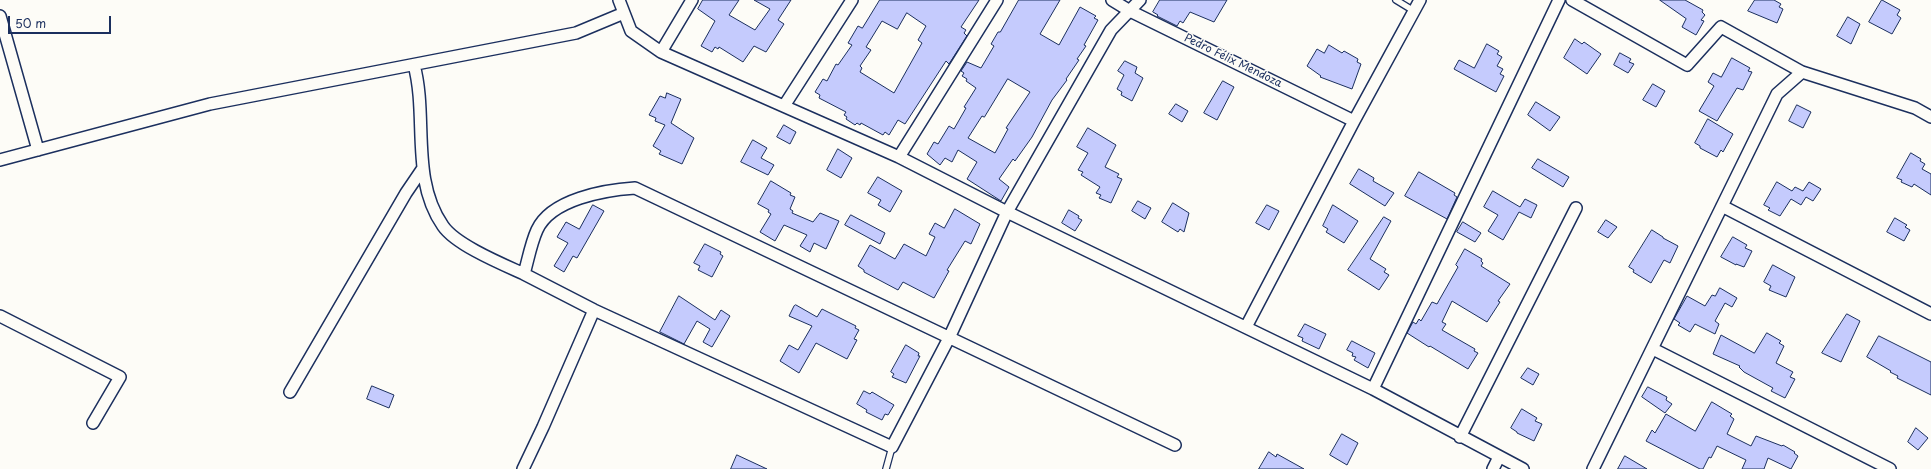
<!DOCTYPE html>
<meta charset="utf-8">
<style>
body{margin:0}
#map{position:relative;width:1931px;height:469px;overflow:hidden;background:#fdfcf7;font-family:"Playpen Sans",sans-serif}
canvas{display:block}
.scale{position:absolute;left:8px;top:16px;width:103px;height:18px;box-sizing:border-box;border:2px solid #1b2f5e;border-top:0;padding-left:5px;font-size:12px;line-height:14px;white-space:nowrap;color:#1b2f5e;-webkit-text-stroke:3px #fdfcf7;paint-order:stroke}
</style>
<div id="map">
<canvas width="1931" height="469"></canvas>
<div class="scale">50 m</div>
</div>
<script>
const g = document.querySelector('canvas').getContext('2d');
g.lineJoin = 'round';
function fill(path, color) { g.fillStyle = color; g.fill(path, 'evenodd'); }
function stroke(path, color, width, dash) { g.strokeStyle = color; g.lineWidth = width; g.lineCap = dash ? 'butt' : 'round'; g.setLineDash(dash || []); g.stroke(path); }
function write(font, color, halo, rows, align = 'center') {
  g.font = font + ' "Playpen Sans",sans-serif'; g.lineWidth = 3; g.setLineDash([]); g.textBaseline = 'middle'; g.strokeStyle = halo; g.fillStyle = color; for (const [text, x, y, turn = 0] of rows) {
    g.save(); g.translate(x, y); g.rotate((+turn || 0) * Math.PI / 180); g.textAlign = isNaN(turn) ? turn : align; if (halo) g.strokeText(text, 0, 0); g.fillText(text, 0, 0); g.restore();
  }
}
const building = new Path2D(`
 M703 0H739L729 15 755 30 770 9 754 0H791L778 20 784 24 766 52 754 46 743 62 719 47 718 49 715 47 712 52 701 46 715 21 698 9Z
 M880 0H979L961 27 966 30 964 33 967 36 949 64 946 61 905 124 898 120 889 135 885 132 883 135 861 123 860 125 857 123 855 125 846 119 847 117 844 115 846 112 819 98 820 95 815 92 823 79 827 81 836 64 838 65 852 45 848 43 858 26 862 28ZM907 13 926 26 918 40 922 43 894 93 860 72 862 68 860 66 871 50 866 47 882 21 897 29Z
 M1019 0H1060L1040 34 1059 45 1080 7 1096 16 1094 18 1098 20 1084 45 1086 46 1077 59 1079 60 1066 79 1067 80 1052 100 1032 137 1015 161 1013 159 999 179 1009 187 1001 201 967 179 977 162 958 150 952 162 945 158 940 165 927 154 934 142 938 144 949 126 954 129 966 108 964 107 976 88 966 81 967 79 962 76 964 73 961 71 967 62 981 68 994 46 991 44 998 32H1000ZM1008 79 1030 92 1006 128 1008 129 995 153 968 138 982 116 984 117Z
 M1160 0H1227L1214 22 1190 12 1183 23 1180 21 1177 26 1157 16 1158 15 1153 12Z
 M1660 0H1685L1703 10 1702 12 1705 15 1701 20 1704 21 1696 35 1682 27 1686 19Z
 M1755 0H1774L1781 4 1779 7 1783 9 1777 23 1748 11Z
 M1882 0 1900 10 1897 15 1901 18 1892 34 1869 22Z
 M1848 17 1860 24 1851 44 1837 36Z
 M1575 39 1582 44 1584 42 1601 54 1587 74 1564 58Z
 M1487 44 1499 51 1497 54 1502 57 1497 66 1503 69 1500 74 1504 76 1496 92 1454 69 1459 60 1474 68Z
 M1329 45 1342 53 1344 51 1358 59 1357 62 1361 64 1352 89 1320 77 1321 76 1307 66 1317 49 1324 53Z
 M1620 53 1631 59 1629 62 1634 64 1628 73 1614 65Z
 M1732 58 1750 68 1748 71 1752 72 1743 90 1737 88 1717 121 1699 111 1714 86 1708 82 1713 73 1721 77Z
 M1125 61 1137 67 1135 73 1143 78 1132 101 1121 95 1122 92 1117 89 1124 75 1118 71Z
 M1223 81 1234 87 1217 120 1204 113Z
 M1653 84 1665 91 1656 107 1643 100Z
 M667 93 681 99 671 123 694 138 682 164 659 154 661 151 653 146 665 125 655 121 656 118 649 115 660 96 665 98Z
 M1536 102 1560 117 1550 131 1528 115Z
 M1176 104 1188 111 1182 122 1169 114Z
 M1797 105 1811 112 1803 128 1789 121Z
 M1708 119 1733 134 1723 152 1721 150 1717 157 1700 148V146L1695 143Z
 M784 125 796 132 790 144 777 137Z
 M1088 128 1116 145 1105 167 1119 174 1117 177 1122 179 1111 203 1099 198 1101 195 1096 193 1100 187 1081 175 1083 172 1078 170 1088 153 1077 147Z
 M753 140 767 148 761 158 774 165 768 175 741 162Z
 M838 149 852 158 841 178 827 170Z
 M1911 153 1921 159 1920 161 1925 164 1922 169 1931 174V195L1914 184 1912 187 1901 182 1902 180 1897 178Z
 M1538 159 1569 177 1563 187 1532 168Z
 M1359 169 1374 178 1373 181 1394 193 1385 206 1350 184Z
 M1419 172 1455 193 1454 195 1457 197 1447 219 1405 196Z
 M878 177 902 191 890 212 878 205 881 200 868 193Z
 M771 181 791 193 790 195 795 197 790 209 793 211 792 213 813 222 820 213 839 221 826 249 814 243 810 252 800 246 807 235 784 225 775 241 760 232 771 214 768 212 769 210 758 204Z
 M1777 182 1792 191 1795 187 1803 191 1809 182 1821 189 1813 201 1806 197 1801 205 1791 199 1780 216 1768 210 1770 208 1764 205Z
 M1493 191 1520 207 1525 199 1537 205 1531 218 1519 212 1503 240 1488 231 1498 215 1484 207Z
 M1138 201 1151 208 1145 219 1132 211Z
 M1173 203 1189 213 1184 232 1180 229 1178 232 1162 222Z
 M593 205 604 211 577 258 573 256 564 272 554 266 568 243 557 237 566 222 579 229Z
 M1267 205 1279 211 1269 230 1256 223Z
 M1333 205 1358 221 1344 243 1326 232 1328 229 1323 226Z
 M955 209 980 224 971 244 965 241 947 270 949 271 934 298 903 282 898 290 864 272V270L858 266 870 245 895 259 904 244 926 256 935 237 929 234 935 223 944 228Z
 M1069 210 1079 216 1078 218 1082 220 1075 231 1062 223Z
 M851 215 885 233 880 244 845 225Z
 M1384 217 1391 221 1370 259 1386 269 1384 272 1389 275 1379 290 1348 270Z
 M1895 218 1907 225 1905 227 1910 230 1904 241 1887 232Z
 M1606 220 1617 227 1608 238 1598 232Z
 M1463 222 1481 233 1475 242 1457 232Z
 M1652 230 1663 237V238L1678 246 1670 263 1664 260 1651 283 1633 272 1634 270 1629 267Z
 M1733 237 1747 245 1745 248 1752 251 1744 267 1736 264V265L1721 257Z
 M705 244 721 252 720 254 723 256 712 277 698 270 700 266 694 263Z
 M1465 249 1482 259 1481 261 1483 263 1481 266 1510 284 1498 301 1500 302 1487 322 1452 301 1442 322 1446 324 1442 330 1475 349 1474 351 1478 353 1468 369 1430 346 1429 347 1407 333 1413 322 1416 324 1419 319 1421 321 1432 302 1437 304 1458 267 1456 265Z
 M1773 265 1795 277 1786 297 1769 290 1771 286 1764 282Z
 M1720 288 1737 298 1732 307 1725 303 1715 321 1719 324 1715 334 1695 324 1690 332 1678 325 1680 323 1674 319 1687 296 1705 306 1712 295 1715 296Z
 M679 296 715 320 721 310 730 316 712 347 703 342 710 329 697 321 684 344 660 332Z
 M796 305 817 317 822 309 856 326 855 328 859 330 854 339 857 340 847 359 816 343 799 373 780 361 789 345 798 350 812 326 789 316 794 306Z
 M1847 314 1860 321 1841 362 1822 353Z
 M1305 324 1326 334 1319 349 1302 341 1303 338 1298 336Z
 M1767 333 1781 341 1779 343 1784 346 1776 363 1793 372 1790 377 1795 379 1785 398 1771 391 1773 388 1744 372 1739 367 1740 366 1713 354 1721 335 1754 353Z
 M1879 336 1931 362V395L1897 378 1898 376 1890 372 1891 371 1867 357Z
 M1352 341 1375 353 1368 368 1354 360 1356 357 1352 356 1353 353 1347 350Z
 M906 345 919 353 918 356H920L906 383 892 377 894 374 891 372Z
 M1528 368 1539 374 1533 385 1521 378Z
 M372 386 394 395 389 408 367 399Z
 M1648 387 1667 397 1666 400 1672 404 1665 413 1642 397Z
 M864 391 870 394 872 392 894 405 888 415 885 414 882 420 866 412 867 410 857 404Z
 M1712 402 1732 414 1730 416 1734 419 1727 434 1751 446 1756 436 1782 446 1783 445 1795 452 1794 453 1798 456 1791 469 1768 458 1764 469H1742L1746 460 1717 446 1711 458 1709 457 1703 469H1700L1646 441 1652 430 1655 433 1666 414 1695 431Z
 M1522 409 1537 418 1535 421 1542 424 1534 441 1517 433V432L1511 428Z
 M1916 428 1928 438 1918 450 1908 442Z
 M1342 434 1358 443 1347 465 1330 455Z
 M1269 452 1276 457 1277 454 1304 469H1259Z
 M737 455 767 469H731Z
 M1625 456 1647 469H1618Z`);
const lane = new Path2D(`
 M1396 0 1414 11
 M886 469 892 447`);
const street = new Path2D(`
 M619 0 631 31 661 52 899 157 1007 212 1373 389 1523 469
 M1112 0 1130 11 1354 121
 M1572 0 1687 65 1721 27 1802 72 1915 108 1931 117
 M0 16 38 150
 M661 52 692 0
 M414 65C428 116 410 179 443 226 456 245 502 264 524 274 528 260 531 243 537 230 551 199 605 190 635 188L1175 445
 M784 106 852 0
 M899 157 997 0
 M0 160 210 104 576 33 624 13
 M1722 206 1931 314
 M524 274 594 310 892 447 949 338 1007 212 1111 30 1140 0
 M0 316 120 377 93 423
 M1246 327 1354 121 1420 0
 M1653 349 1890 469
 M1373 389 1559 0
 M290 392 406 193 423 168
 M1460 437 1576 208
 M523 469 543 427 594 310
 M1493 469 1499 457
 M1593 469 1777 94 1802 72`);
const streetNames = [
 ["Pedro Félix Mendoza",1233,61,26]
];
fill(building, '#c5cbfd');
stroke(building, '#1b2f5e', 1);
stroke(lane, '#1b2f5e', 8);
stroke(street, '#1b2f5e', 14);
stroke(lane, '#fdfcf7', 5.5);
stroke(street, '#fdfcf7', 11);
write('11px', '#1b2f5e', '#fdfcf7', streetNames);
</script>
